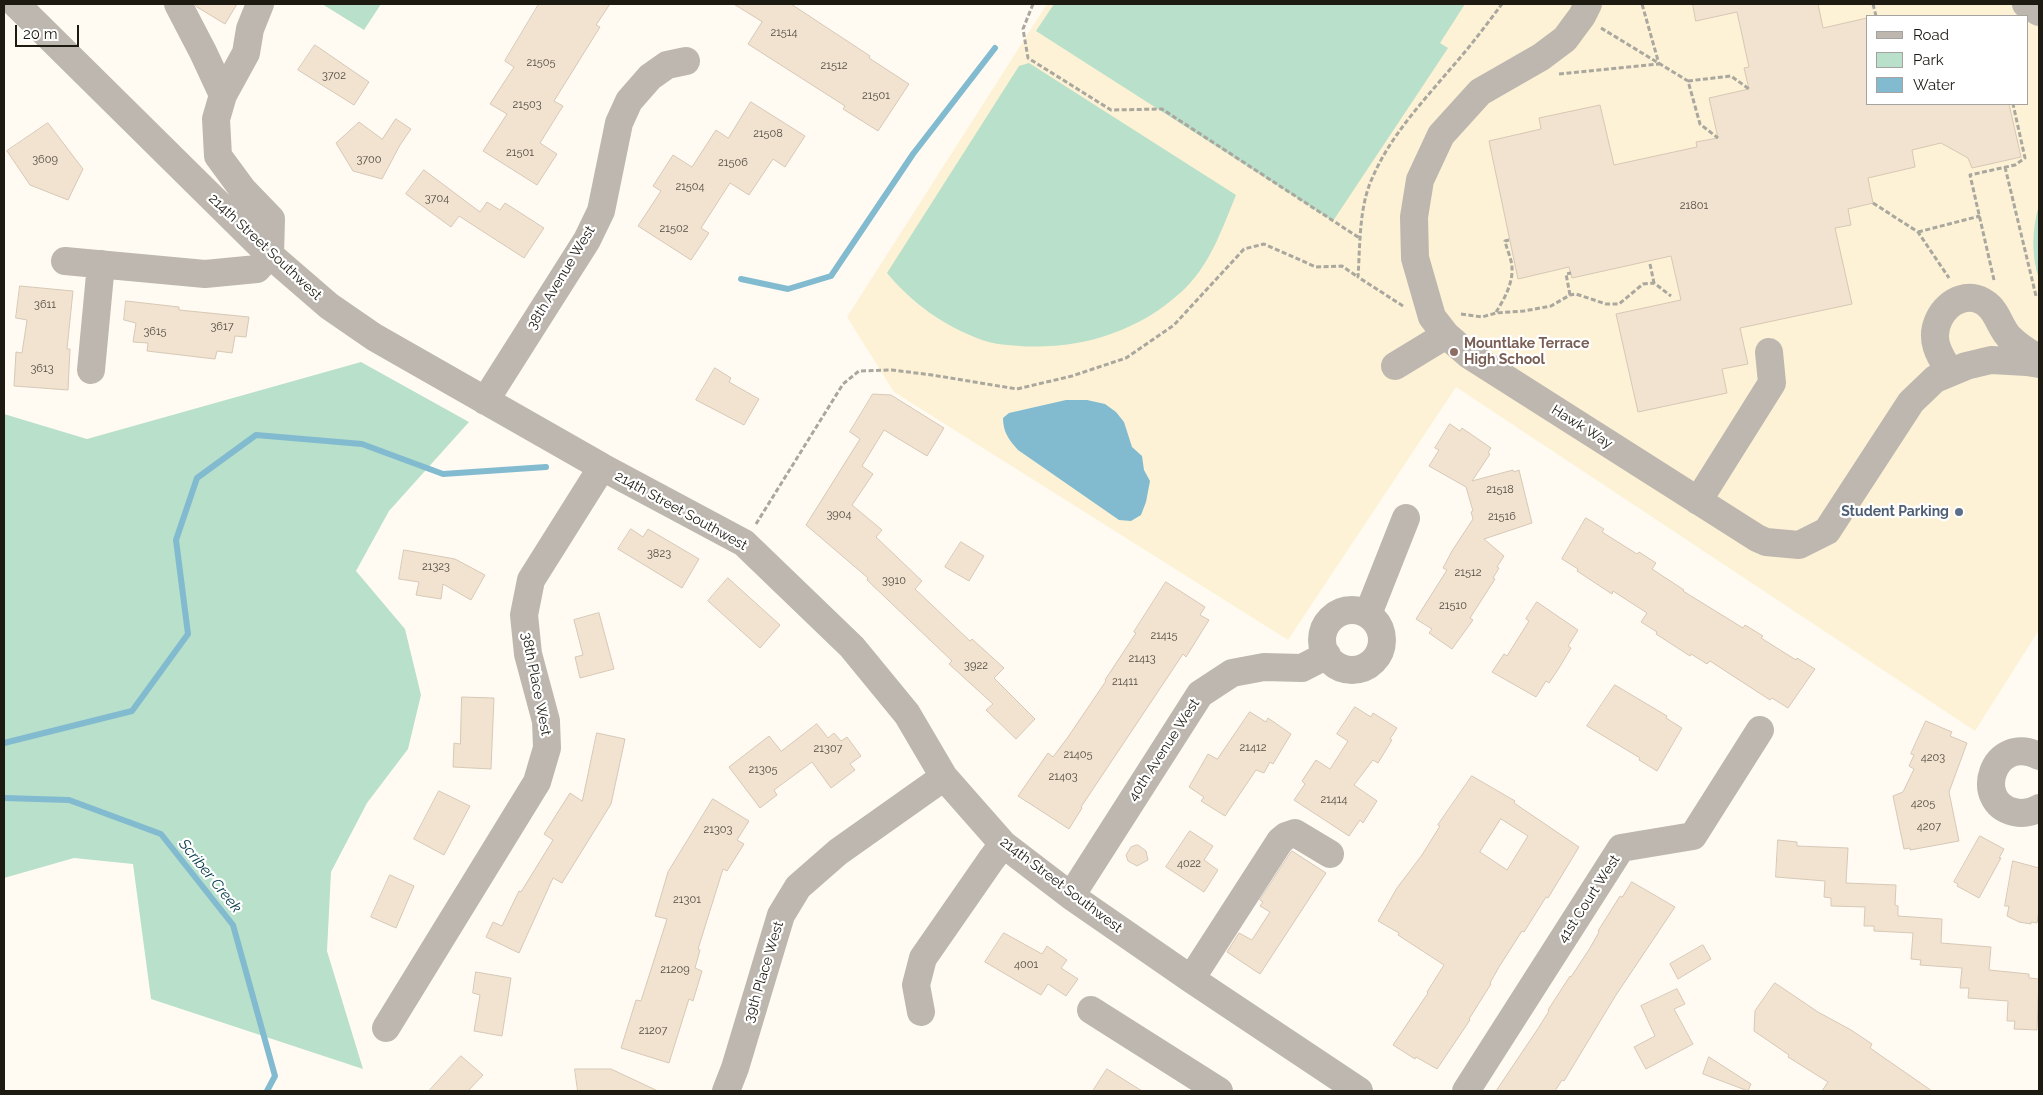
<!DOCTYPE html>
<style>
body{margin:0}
#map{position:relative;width:2043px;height:1095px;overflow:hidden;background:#fffbf3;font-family:Raleway,sans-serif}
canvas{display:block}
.frame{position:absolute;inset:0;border:5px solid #1d1a12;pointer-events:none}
.legend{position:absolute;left:1866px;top:15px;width:162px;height:90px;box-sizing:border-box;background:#fff;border:1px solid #a5a3a0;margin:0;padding:6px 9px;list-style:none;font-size:15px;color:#1d1a12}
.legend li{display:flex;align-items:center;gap:10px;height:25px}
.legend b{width:25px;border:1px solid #a5a3a0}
.scale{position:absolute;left:15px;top:25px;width:64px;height:22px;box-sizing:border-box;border:2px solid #1d1a12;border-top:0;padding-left:6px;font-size:15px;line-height:18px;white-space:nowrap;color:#1d1a12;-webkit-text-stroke:4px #fff;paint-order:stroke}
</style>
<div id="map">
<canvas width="2043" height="1095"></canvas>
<div class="frame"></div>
<ul class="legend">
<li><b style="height:6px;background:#bdb7af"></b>Road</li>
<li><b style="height:14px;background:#b9e0ca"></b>Park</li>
<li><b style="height:14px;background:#82bbd0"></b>Water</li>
</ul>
<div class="scale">20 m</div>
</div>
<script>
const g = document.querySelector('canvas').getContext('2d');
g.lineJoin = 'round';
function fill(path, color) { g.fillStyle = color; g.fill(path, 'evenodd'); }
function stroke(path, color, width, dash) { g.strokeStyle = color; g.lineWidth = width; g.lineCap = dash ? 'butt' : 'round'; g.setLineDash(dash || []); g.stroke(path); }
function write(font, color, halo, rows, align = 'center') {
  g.font = font + ' Raleway,sans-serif'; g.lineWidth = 4.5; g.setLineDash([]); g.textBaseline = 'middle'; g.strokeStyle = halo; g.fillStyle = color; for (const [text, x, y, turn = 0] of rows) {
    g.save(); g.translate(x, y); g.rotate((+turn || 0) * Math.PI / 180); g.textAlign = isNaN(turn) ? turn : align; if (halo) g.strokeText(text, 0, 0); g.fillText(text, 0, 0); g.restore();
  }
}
const built = new Path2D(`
 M1047 4H2039V630L1975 731 1456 387 1288 640 894 392 847 317ZM1867 16H2027V104H1867Z`);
const green = new Path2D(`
 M322 4H381L364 30Z
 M1054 4H1465L1440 43 1448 48 1333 221 1036 31Z
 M1029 63 1236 195C1222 229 1209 268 1180 293 1136 333 1078 350 1019 346 1007 345 993 344 982 340 944 326 913 304 887 273L1019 66Z
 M2039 205V279C2031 255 2032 229 2039 205Z
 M361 362 469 422 389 511 356 571 405 629 421 695 408 749 367 803 331 872 327 951 363 1069 151 999 133 864 74 858 4 878V414L87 439Z`);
const water = new Path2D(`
 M1066 400H1087L1105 404 1116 412 1124 422 1132 447 1142 456 1144 470 1150 481 1146 502 1141 515 1131 521 1119 520 1018 450C1009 440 1003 432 1003 418L1009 413Z`);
const stream = new Path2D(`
 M741 279 788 289 831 276 913 154 995 48
 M4 743 132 711 188 634 176 540 197 478 256 435 362 444 443 474 546 467
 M4 798 69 800 161 834 233 925 275 1076 267 1091`);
const building = new Path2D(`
 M195 4H237L225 24 197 7Z
 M539 4H610L596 25 600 27 554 101 563 106 540 143 557 154 537 185 483 151 507 114 490 104 514 67 505 61Z
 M734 4H791L870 56 869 58 909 84 878 131 843 109 845 106 748 44 762 22Z
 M1693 4H1818L1823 28 1867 18V104H2009L2021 157 1972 168 1968 158 1941 143 1912 150 1915 167 1868 178 1873 203 1848 209 1851 225 1835 228 1852 304 1740 328 1748 364 1722 369 1727 393 1638 412 1616 314 1681 300 1671 256 1572 278 1569 267 1518 279 1489 141 1541 129 1539 118 1600 105 1614 165 1697 147 1696 142 1718 138 1709 98 1749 89 1744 68 1749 67 1737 12 1696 21Z
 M315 45 369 82 354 105 298 70Z
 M751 102 805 136 785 167 773 159 749 195 730 183 701 228 709 233 691 260 638 226 661 191 653 186 673 155 692 167 716 130 728 138Z
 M396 119 411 129 400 145 382 179 353 171 336 143 359 122 382 139Z
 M48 123 83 169 68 200 30 185 7 151Z
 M424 170 480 212 487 202 500 210 505 203 544 228 524 258 459 216 451 227 406 194Z
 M20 286 73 291 67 349H70L68 390 14 386 16 352 22 353 27 320 16 318Z
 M126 301 179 307V310L249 317 246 337 235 336 232 353 217 351 215 359 147 351 148 343 133 342 136 323 124 320Z
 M715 368 731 378 729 382 759 399 744 425 696 400Z
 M873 394 891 395 944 428 927 456 884 430 862 466 873 474 852 505 882 530 876 537 922 581 915 589 970 641 972 639 1004 668 994 678 1035 719 1016 739 986 710 993 704 949 664 952 661 867 580 868 578 806 525 860 439 850 432Z
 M1450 424 1460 431 1462 428 1491 448 1488 453 1490 454 1472 481 1513 470 1514 472 1519 470 1532 523 1484 539 1504 556 1497 567 1499 568 1493 578 1495 579 1470 618 1473 620 1452 649 1429 633 1432 629 1416 619 1447 570 1443 568 1452 551 1473 519 1471 512 1473 511 1466 487 1429 466 1439 450 1435 448Z
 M1586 518 1604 529 1602 532 1637 554 1639 552 1656 563 1652 569 1684 590 1683 591 1743 628 1745 625 1763 636 1761 638 1796 660 1797 658 1815 669 1788 708 1772 698 1770 700 1710 661 1707 664 1691 654 1690 656 1656 634 1657 632 1641 622 1647 613 1613 591 1612 594 1577 571 1578 569 1562 559Z
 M631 529 643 537 648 529 699 559 682 588 618 549Z
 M961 542 984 556 969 581 945 567Z
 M404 550 455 559 485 575 471 600 443 584 441 599 416 595 419 582 399 579Z
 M728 578 780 625 760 648 708 601Z
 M1166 582 1205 607 1200 615 1209 620 1186 657 1183 654 1081 807 1082 808 1069 829 1018 796 1048 753 1053 757 1068 737 1106 681 1105 680 1136 633 1134 632Z
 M1537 602 1578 630 1568 646 1571 648 1559 668 1549 683 1546 681 1536 697 1492 672 1504 654 1507 656 1529 621 1526 619Z
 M599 613 614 669 580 678 575 657 583 655 574 620Z
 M1615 685 1667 716 1666 718 1682 728 1657 771 1639 760 1640 758 1587 726Z
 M462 697 494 698 491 769 453 767 454 743 460 744Z
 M1355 707 1371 717 1373 713 1397 728 1390 739 1392 740 1378 763 1373 760 1354 785 1377 801 1363 823 1360 820 1349 836 1294 800 1305 784 1302 781 1316 760 1330 769 1348 741 1337 734Z
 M1250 712 1266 722 1268 718 1291 734 1273 764 1270 762 1264 773 1256 770 1225 816 1201 801 1204 797 1189 787 1208 754 1217 759Z
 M1926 721 1952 732 1950 736 1967 743 1949 792 1959 841 1910 850V848L1904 849 1893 796 1903 792 1914 769 1909 766 1914 755 1911 754Z
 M817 724 828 738 834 733 841 741 847 737 861 756 850 764 855 770 831 788 812 762 774 790 777 795 760 808 729 767 769 736 781 751Z
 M597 733 625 739 611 804 562 883 553 878 519 953 486 937 493 922 502 926 519 891 521 892 553 840 544 834 570 793 582 801Z
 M1472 776 1515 801 1514 803 1579 847 1548 898 1546 897 1524 932 1522 931 1499 967 1490 983 1491 984 1469 1019 1470 1020 1437 1069 1416 1057 1415 1059 1393 1045 1428 993 1427 992 1444 965 1398 935 1399 933 1378 921 1397 888 1422 855 1440 826 1438 825ZM1501 819 1528 836 1507 870 1480 852Z
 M439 791 470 806 444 855 414 839Z
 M713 799 749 821 737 840 744 844 727 871 723 869 698 949 700 950 695 968 702 971 693 1001 689 999 669 1063 621 1048 636 1000 641 1001 667 919 655 916 668 872Z
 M1190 831 1213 846 1204 860 1218 870 1204 892 1166 867Z
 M1980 836 2004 849 1999 858H2001L1979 898 1957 886 1958 884 1954 882Z
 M1778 840 1797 842V846L1848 848 1846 883 1896 885 1895 905 1898 906V916L1942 919 1941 943 1991 947 1989 970 2029 974V978L2039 979 2037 1030 2014 1029 2015 1021H2007L2008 1001 1968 998 1969 988H1960L1962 968 1920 965 1921 960 1911 959 1913 933 1874 931V926H1864L1865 907 1831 906V898L1824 897 1825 881 1776 877Z
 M1138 845 1146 851 1148 860 1137 866 1128 861 1126 855 1131 847Z
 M1292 851 1326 873 1260 974 1227 952 1239 933 1252 940 1270 912 1260 906 1263 902 1260 900Z
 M2013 861 2039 868V911L2037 923 2031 922V924L2019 922 2007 916 2009 906H2005Z
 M390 875 414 886 396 928 371 917Z
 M1632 882 1675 907 1616 995 1564 1081 1562 1080 1555 1091H1496L1539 1027 1549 1011 1548 1010 1570 976 1571 977 1590 948 1599 932 1598 931 1620 896 1622 897Z
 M1004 933 1042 954 1047 946 1067 960 1061 968 1078 979 1066 996 1048 984 1041 995 985 962Z
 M1703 945 1711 959 1678 979 1670 964Z
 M476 972 511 978 502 1036 474 1031 480 995 473 993Z
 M1775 983 1818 1012 1851 1030 1872 1044 1870 1048 1932 1091H1822L1828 1082 1788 1057 1789 1055 1754 1031 1755 1011Z
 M1677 989 1685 1004 1674 1009 1693 1044 1646 1069 1634 1047 1655 1036 1641 1006Z
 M461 1056 483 1075 468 1091H429Z
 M1709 1057 1751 1084 1748 1091 1703 1074Z
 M575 1069H611L658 1091H578Z
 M1107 1069 1142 1091H1093Z`);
const path = new Path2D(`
 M1033 4 1023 29 1028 58 1111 110 1162 109 1361 239
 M1873 4 1876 16
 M1601 28 1688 81 1700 124 1718 138
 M1559 74 1659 64 1642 4
 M1688 81 1731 76 1749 89
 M2005 167 2036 296
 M1873 203 1918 232 1949 278
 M1918 232 1980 216
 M1650 264 1654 283
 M1994 280 1970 175 2015 165 2025 158 2013 104
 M1570 295 1566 274 1571 273
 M1403 306 1358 277C1360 248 1359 214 1369 186 1387 139 1420 105 1452 67 1470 47 1486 25 1502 4
 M1496 312C1504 300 1513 283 1512 268 1512 260 1507 250 1505 241L1509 240
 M1461 314 1482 317 1496 313 1524 311 1551 306 1570 295 1576 294 1606 304H1619L1643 284 1654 283 1671 296
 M756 524 843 384 859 371 892 370 932 375 1017 389 1072 376 1126 358 1174 325 1244 249 1264 244 1316 267 1342 266 1358 277`);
const minor = new Path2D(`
 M16 4 270 255 329 306 374 337 602 467 744 543 852 647 907 714 944 777 1003 844 1071 896 1191 979 1359 1091
 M1588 4 1582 16 1565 39 1541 57 1480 92 1441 135 1420 180 1414 217 1415 258 1432 317 1446 335 1469 355 1757 538 1766 542 1799 545 1827 531 1911 402 1935 379 1966 366 1991 360 2027 362 2039 364
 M2026 4 2039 12
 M223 95 246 53 250 29 260 4
 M65 261 205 274 257 269 270 255 271 219 243 190 218 156 216 119 223 95 203 52 178 4
 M1395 366 1446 335
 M91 370 101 264
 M1950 372C1939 355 1929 339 1939 319 1948 300 1972 289 1990 307 1999 316 2001 330 2011 339 2019 347 2029 353 2039 359
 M485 401 587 240 601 211 619 123 629 101 650 77 667 65 686 61
 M1698 501 1772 383 1769 352
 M1322 640a30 30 0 1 1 60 0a30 30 0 1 1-60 0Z
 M1368 614 1406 518
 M2039 756C1992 733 1972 803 2014 812 2023 814 2031 813 2039 808
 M1071 896 1200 694 1232 673 1264 667 1302 668 1327 655
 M1191 979 1280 841 1286 836 1295 833 1330 854
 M1091 1010 1219 1091
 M921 1012 916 985 923 958 991 860 1003 844
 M386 1028 537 782 547 748 546 721 528 654 524 615 531 580 602 467
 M726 1091 735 1068 781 915 798 887 838 852 944 777
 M1466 1091 1621 848 1693 836 1760 730`);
const markers = [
 [1454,352,5,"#8d6e63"],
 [1959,512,5,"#5c6f8a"]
];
const numberNames = [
 ["21514",784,33],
 ["21505",541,63],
 ["21512",834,66],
 ["3702",334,76],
 ["21501",876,96],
 ["21503",527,105],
 ["21508",768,134],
 ["21501",520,153],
 ["3609",45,160],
 ["3700",369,160],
 ["21506",733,163],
 ["21504",690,187],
 ["3704",437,199],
 ["21801",1694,206],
 ["21502",674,229],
 ["3611",45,305],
 ["3617",222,327],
 ["3615",155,332],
 ["3613",42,369],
 ["21518",1500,490],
 ["3904",839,515],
 ["21516",1502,517],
 ["3823",659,554],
 ["21323",436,567],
 ["21512",1468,573],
 ["3910",894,581],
 ["21510",1453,606],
 ["21415",1164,636],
 ["21413",1142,659],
 ["3922",976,666],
 ["21411",1125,682],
 ["21412",1253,748],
 ["21307",828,749],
 ["21405",1078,755],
 ["4203",1933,758],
 ["21305",763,770],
 ["21403",1063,777],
 ["21414",1334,800],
 ["4205",1923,804],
 ["4207",1929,827],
 ["21303",718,830],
 ["4022",1189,864],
 ["21301",687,900],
 ["4001",1026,965],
 ["21209",675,970],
 ["21207",653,1031]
];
const streetNames = [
 ["214th Street Southwest",265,247,43],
 ["38th Avenue West",561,278,-59],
 ["Hawk Way",1582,427,32],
 ["214th Street Southwest",681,511,29],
 ["38th Place West",536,684,79],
 ["40th Avenue West",1164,750,-57],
 ["214th Street Southwest",1061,885,37],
 ["41st Court West",1589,899,-57],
 ["39th Place West",764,972,-73]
];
const educationNames = [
 ["Mountlake Terrace",1464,344],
 ["High School",1464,360]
];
const serviceNames = [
 ["Student Parking",1949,512]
];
const waterNames = [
 ["Scriber Creek",210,876,51]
];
fill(built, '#fdf2d5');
fill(green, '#b9e0ca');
fill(water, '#82bbd0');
stroke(stream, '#82bbd0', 6);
fill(building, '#f2e3d0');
stroke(building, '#d7c8b6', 1);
stroke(path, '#aaa79f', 3, [5, 2.5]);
stroke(minor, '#bdb7af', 28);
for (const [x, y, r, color] of markers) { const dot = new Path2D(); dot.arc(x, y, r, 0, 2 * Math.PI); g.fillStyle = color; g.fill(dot); stroke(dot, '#fff', 2); }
write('11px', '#524c42', null, numberNames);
write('14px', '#1d1a12', '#fff', streetNames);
write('bold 14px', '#785e54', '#fff', educationNames, 'left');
write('bold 14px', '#4e5e75', '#fff', serviceNames, 'right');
write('italic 15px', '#033948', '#fff', waterNames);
</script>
